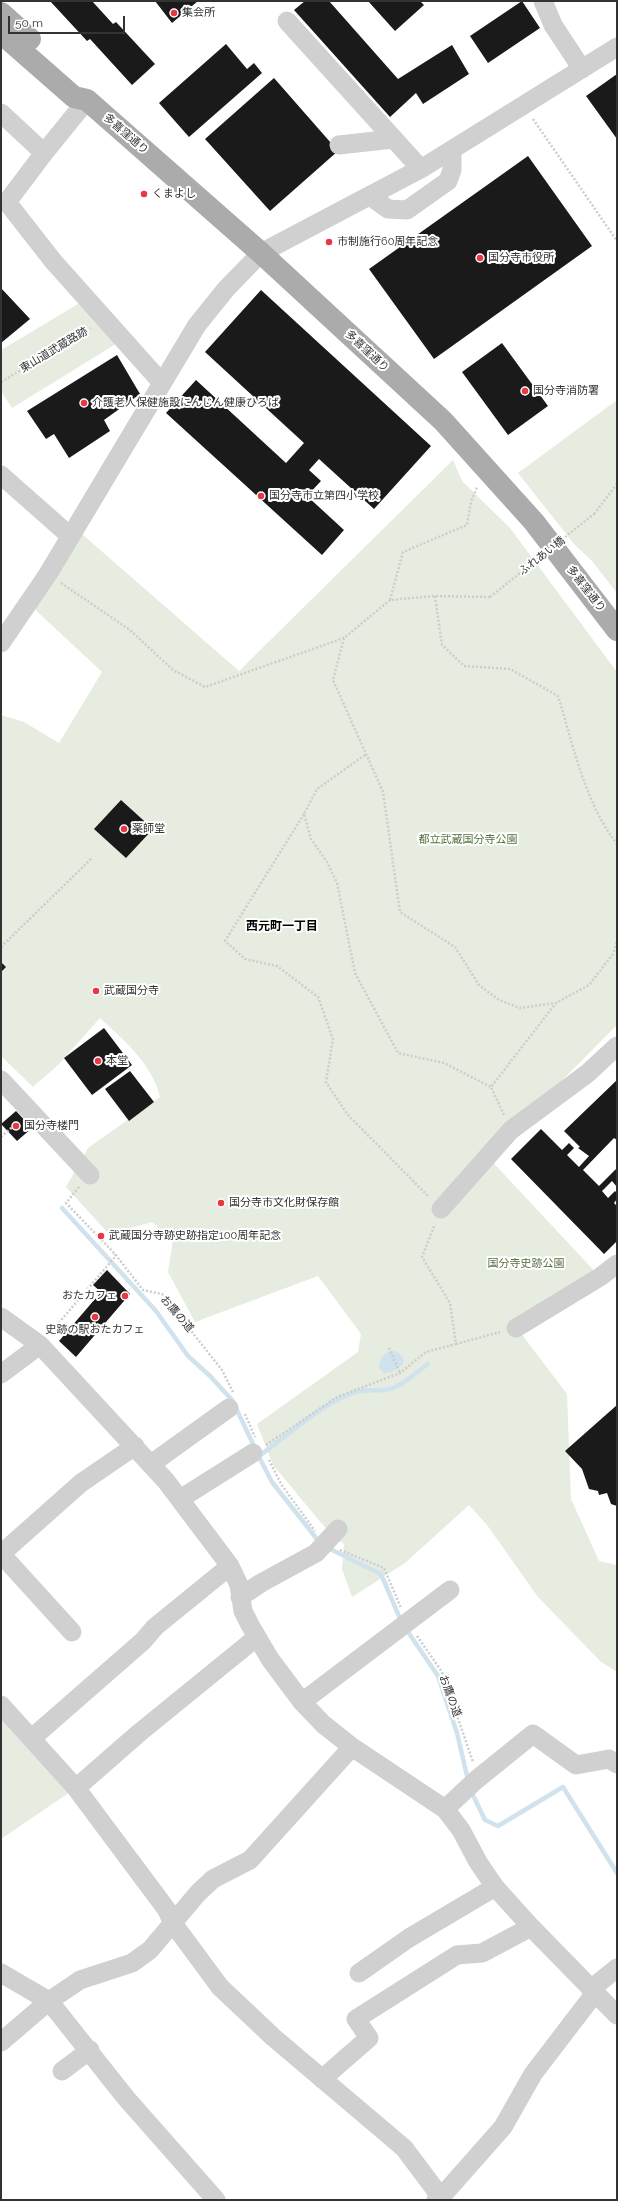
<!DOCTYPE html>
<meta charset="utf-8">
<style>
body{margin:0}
#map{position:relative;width:618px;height:2201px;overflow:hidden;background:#fff;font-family:Raleway,sans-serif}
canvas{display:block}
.frame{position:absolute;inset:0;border:2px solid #333;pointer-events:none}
.scale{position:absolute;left:8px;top:16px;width:117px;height:18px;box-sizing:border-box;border:2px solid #333;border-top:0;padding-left:5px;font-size:12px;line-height:14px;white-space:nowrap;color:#333;-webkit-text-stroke:3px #fff;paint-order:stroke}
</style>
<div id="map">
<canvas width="618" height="2201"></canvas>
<div class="frame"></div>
<div class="scale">50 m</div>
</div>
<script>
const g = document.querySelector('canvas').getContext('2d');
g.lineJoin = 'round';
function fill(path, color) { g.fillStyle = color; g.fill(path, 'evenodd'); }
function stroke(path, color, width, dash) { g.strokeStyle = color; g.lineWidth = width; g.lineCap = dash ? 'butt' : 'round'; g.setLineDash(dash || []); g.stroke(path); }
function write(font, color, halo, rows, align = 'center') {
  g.font = font + ' Raleway,"Noto Sans JP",sans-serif'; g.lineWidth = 4; g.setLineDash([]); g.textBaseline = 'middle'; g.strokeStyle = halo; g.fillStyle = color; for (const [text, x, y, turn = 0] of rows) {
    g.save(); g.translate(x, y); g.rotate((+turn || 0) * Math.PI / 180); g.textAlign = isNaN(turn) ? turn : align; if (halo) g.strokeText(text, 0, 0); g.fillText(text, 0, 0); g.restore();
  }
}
const green = new Path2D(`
 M88 298 124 339 12 408 1 391V350Z
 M617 400V593L592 561 574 544 518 473Z
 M453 460 462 481 510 528 617 672V1025L487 1156 600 1277 517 1328 567 1394 571 1499 599 1561 617 1565V1672L601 1662 538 1597 487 1525 469 1505 405 1563 352 1597 342 1569 344 1544 332 1536 273 1465 257 1424 358 1352 361 1334 318 1276 195 1322 168 1272 173 1240 152 1222 109 1234 66 1187 88 1148 160 1097C153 1065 124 1040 100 1018L58 1065 33 1087 1 1056V715L24 722 59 743 102 672 28 603 75 528 239 671Z
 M1 1705 76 1788 1 1839Z`);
const water = new Path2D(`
 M393 1350 399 1353 404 1360 402 1365 392 1372 384 1373 379 1368C380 1357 383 1354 393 1350Z`);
const stream = new Path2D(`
 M62 1208 156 1311 188 1356 210 1376 232 1400 255 1448
 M258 1455 272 1482 320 1543
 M259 1456C287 1436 318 1407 350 1394 363 1388 377 1392 389 1389 403 1386 416 1372 428 1364
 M326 1547 381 1574 401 1621
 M406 1629 438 1676 457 1733 468 1780
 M471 1791 485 1820 498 1826 563 1787 617 1873`);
const building = new Path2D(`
 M50 1H92L113 24 116 22 155 64 132 85 90 39 87 41Z
 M155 1H198L172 23Z
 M305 1H329L398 79 452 45 469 74 423 104 416 93 390 117 294 10Z
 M368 1H420L424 5 395 31Z
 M522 1 540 28 488 63 470 36Z
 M226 44 247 69 254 63 262 73 189 137 159 103Z
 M617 74V139L586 96Z
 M274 78 338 151 270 211 205 139Z
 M528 156 592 246 434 359 369 269Z
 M1 288 30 319 1 343Z
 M261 290 431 446 374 509 319 459 309 470 321 481 307 496 344 530 322 555 166 413 196 380 286 463 304 443 205 352Z
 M502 343 548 406 508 435 462 372Z
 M117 355 140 394 104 420 110 431 69 458 54 434 46 439 27 411Z
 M121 800 153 829 126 858 94 829Z
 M1 962 6 967 1 972Z
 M104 1028 132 1065 92 1095 64 1058Z
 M130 1071 154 1102 129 1121 105 1089Z
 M617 1080V1140L614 1138 583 1170 599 1186 616 1169 617 1171V1187L612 1181 602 1191 608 1198 615 1191 617 1193V1199L614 1203 617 1206V1241L604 1254 511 1159 541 1129 562 1150 569 1143 574 1148 567 1155 579 1167 589 1156 578 1148 580 1147 564 1131Z
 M16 1111 32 1128 17 1141 1 1124Z
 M107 1270 130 1294 76 1357 59 1341 101 1292 93 1285Z
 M617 1405V1506L611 1504 607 1493 599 1495 598 1491 589 1489 582 1469 565 1451Z`);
const path = new Path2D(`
 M533 119 617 241
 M1 382 91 328
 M594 514 617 484
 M61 583 130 630 173 670 205 687 344 638
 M435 596 442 645 464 666 510 669 558 696C574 747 584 801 617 844
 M490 597 435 596 390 600 344 638 333 680 383 792 400 912 455 947 479 985 499 1000 520 1008 556 1003 589 985 613 954 617 942
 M390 600 403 552 467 525 471 502 477 487
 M365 755 317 789 304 814 311 839 327 862 337 883 355 973 398 1053 444 1063 491 1087
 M304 814 225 941 245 959 277 966 318 997 333 1039 326 1082 347 1114 429 1197
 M1 947 92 858
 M504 1115 491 1087 556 1003
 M1 1137 17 1123
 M79 1187 66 1203 115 1254 143 1290 162 1294 222 1370 233 1392
 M51 1332 114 1258 115 1254
 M456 1344 500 1332
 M389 1348 400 1373
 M245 1414 255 1437
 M266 1445 337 1397 400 1373 426 1352 456 1344 450 1303 422 1257 435 1224
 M269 1460 281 1484 315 1531
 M340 1550 384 1568 401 1608
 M417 1636 442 1672 473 1762`);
const minor = new Path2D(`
 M543 1 553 25 582 69
 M287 21 421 169
 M87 100 44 153 7 202 53 261 162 383
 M1 113 44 153
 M339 145 393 139
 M370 196 388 209 407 210 448 181 452 170V150
 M1 475 70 536
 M1 643 48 574 197 325 226 289 261 253 424 167 617 47
 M1 1080 90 1175
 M441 1209 511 1130 588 1073 617 1046
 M1 1317 40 1345 166 1481 230 1566 239 1585 243 1611 250 1625 270 1659 302 1702 323 1724 352 1747 445 1809 461 1830 478 1862 495 1887 531 1927 617 2015
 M516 1328 600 1277 617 1264
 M1 1374 40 1345
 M151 1464 229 1408
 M180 1499 253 1453
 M240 1597 261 1583 316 1553 338 1529
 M72 1632 1 1554 81 1483 135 1446
 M302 1702 450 1590
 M1 1705 76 1788 167 1910 172 1922 220 1987 273 2037 404 2148 443 2200
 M32 1738 143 1641 155 1627 230 1566
 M76 1788 139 1733 257 1637
 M445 1809 476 1780 533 1734 576 1765 609 1759 617 1764
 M1 1973 49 2001 126 2098 216 2200
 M359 1973 409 1938 495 1887
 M591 1989 617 1968
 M1 2042 49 2001 80 1980 132 1963 150 1950 198 1893 213 1879 250 1860 352 1747
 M62 2071 90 2050
 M322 2079 369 2038 356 2019 457 1955 482 1953 531 1927
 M436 2200 442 2196 503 2127 533 2074 595 1993`);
const major = new Path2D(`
 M1 13 30 39
 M1 33 74 97 87 100 261 253 443 421 534 522 617 630`);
const pathBridge = new Path2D(`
 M490 597 594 514`);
const markers = [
 [174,13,4,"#e63946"],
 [144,194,4,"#e63946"],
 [329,242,4,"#e63946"],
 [480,258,4,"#e63946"],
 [525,391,4,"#e63946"],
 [84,403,4,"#e63946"],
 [261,496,4,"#e63946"],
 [124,829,4,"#e63946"],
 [96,991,4,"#e63946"],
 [98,1061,4,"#e63946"],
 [16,1126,4,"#e63946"],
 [221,1203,4,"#e63946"],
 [101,1236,4,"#e63946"],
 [125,1296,4,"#e63946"],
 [95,1317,4,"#e63946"]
];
const poiNames = [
 ["集会所",182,13],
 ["くまよし",152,194],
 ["市制施行60周年記念",337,242],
 ["国分寺市役所",488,258],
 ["国分寺消防署",533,391],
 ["介護老人保健施設にんじん健康ひろば",92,403],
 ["国分寺市立第四小学校",269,496],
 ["薬師堂",132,829],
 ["武蔵国分寺",104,991],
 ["本堂",106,1061],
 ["国分寺楼門",24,1126],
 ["国分寺市文化財保存館",229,1203],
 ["武蔵国分寺跡史跡指定100周年記念",109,1236],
 ["おたカフェ",117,1296,"right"],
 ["史跡の駅おたカフェ",95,1330,"center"]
];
const streetNames = [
 ["多喜窪通り",126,134,41],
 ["東山道武蔵路跡",54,350,-31],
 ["多喜窪通り",367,351,43],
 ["ふれあい橋",542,556,-38],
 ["多喜窪通り",586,589,52],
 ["お鷹の道",177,1314,49],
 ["お鷹の道",450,1696,70]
];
const parkNames = [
 ["都立武蔵国分寺公園",468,840],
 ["国分寺史跡公園",526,1264]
];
const neighbourhoodNames = [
 ["西元町一丁目",282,926]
];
fill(green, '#e6ecdf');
fill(water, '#cfe2ee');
stroke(stream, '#cfe2ee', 4.5);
fill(building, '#1a1a1a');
stroke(path, '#cdcdcd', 2.5, [2, 2]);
stroke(minor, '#d0d0d0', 19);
stroke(major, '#ababab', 22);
stroke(pathBridge, '#cdcdcd', 2.5, [2, 2]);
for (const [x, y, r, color] of markers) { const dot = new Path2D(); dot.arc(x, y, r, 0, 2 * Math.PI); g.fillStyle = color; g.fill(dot); stroke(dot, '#fff', 1.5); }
write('11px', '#333', '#fff', poiNames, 'left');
write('11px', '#333', '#fff', streetNames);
write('11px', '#56703f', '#fff', parkNames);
write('bold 12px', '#000', '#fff', neighbourhoodNames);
</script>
